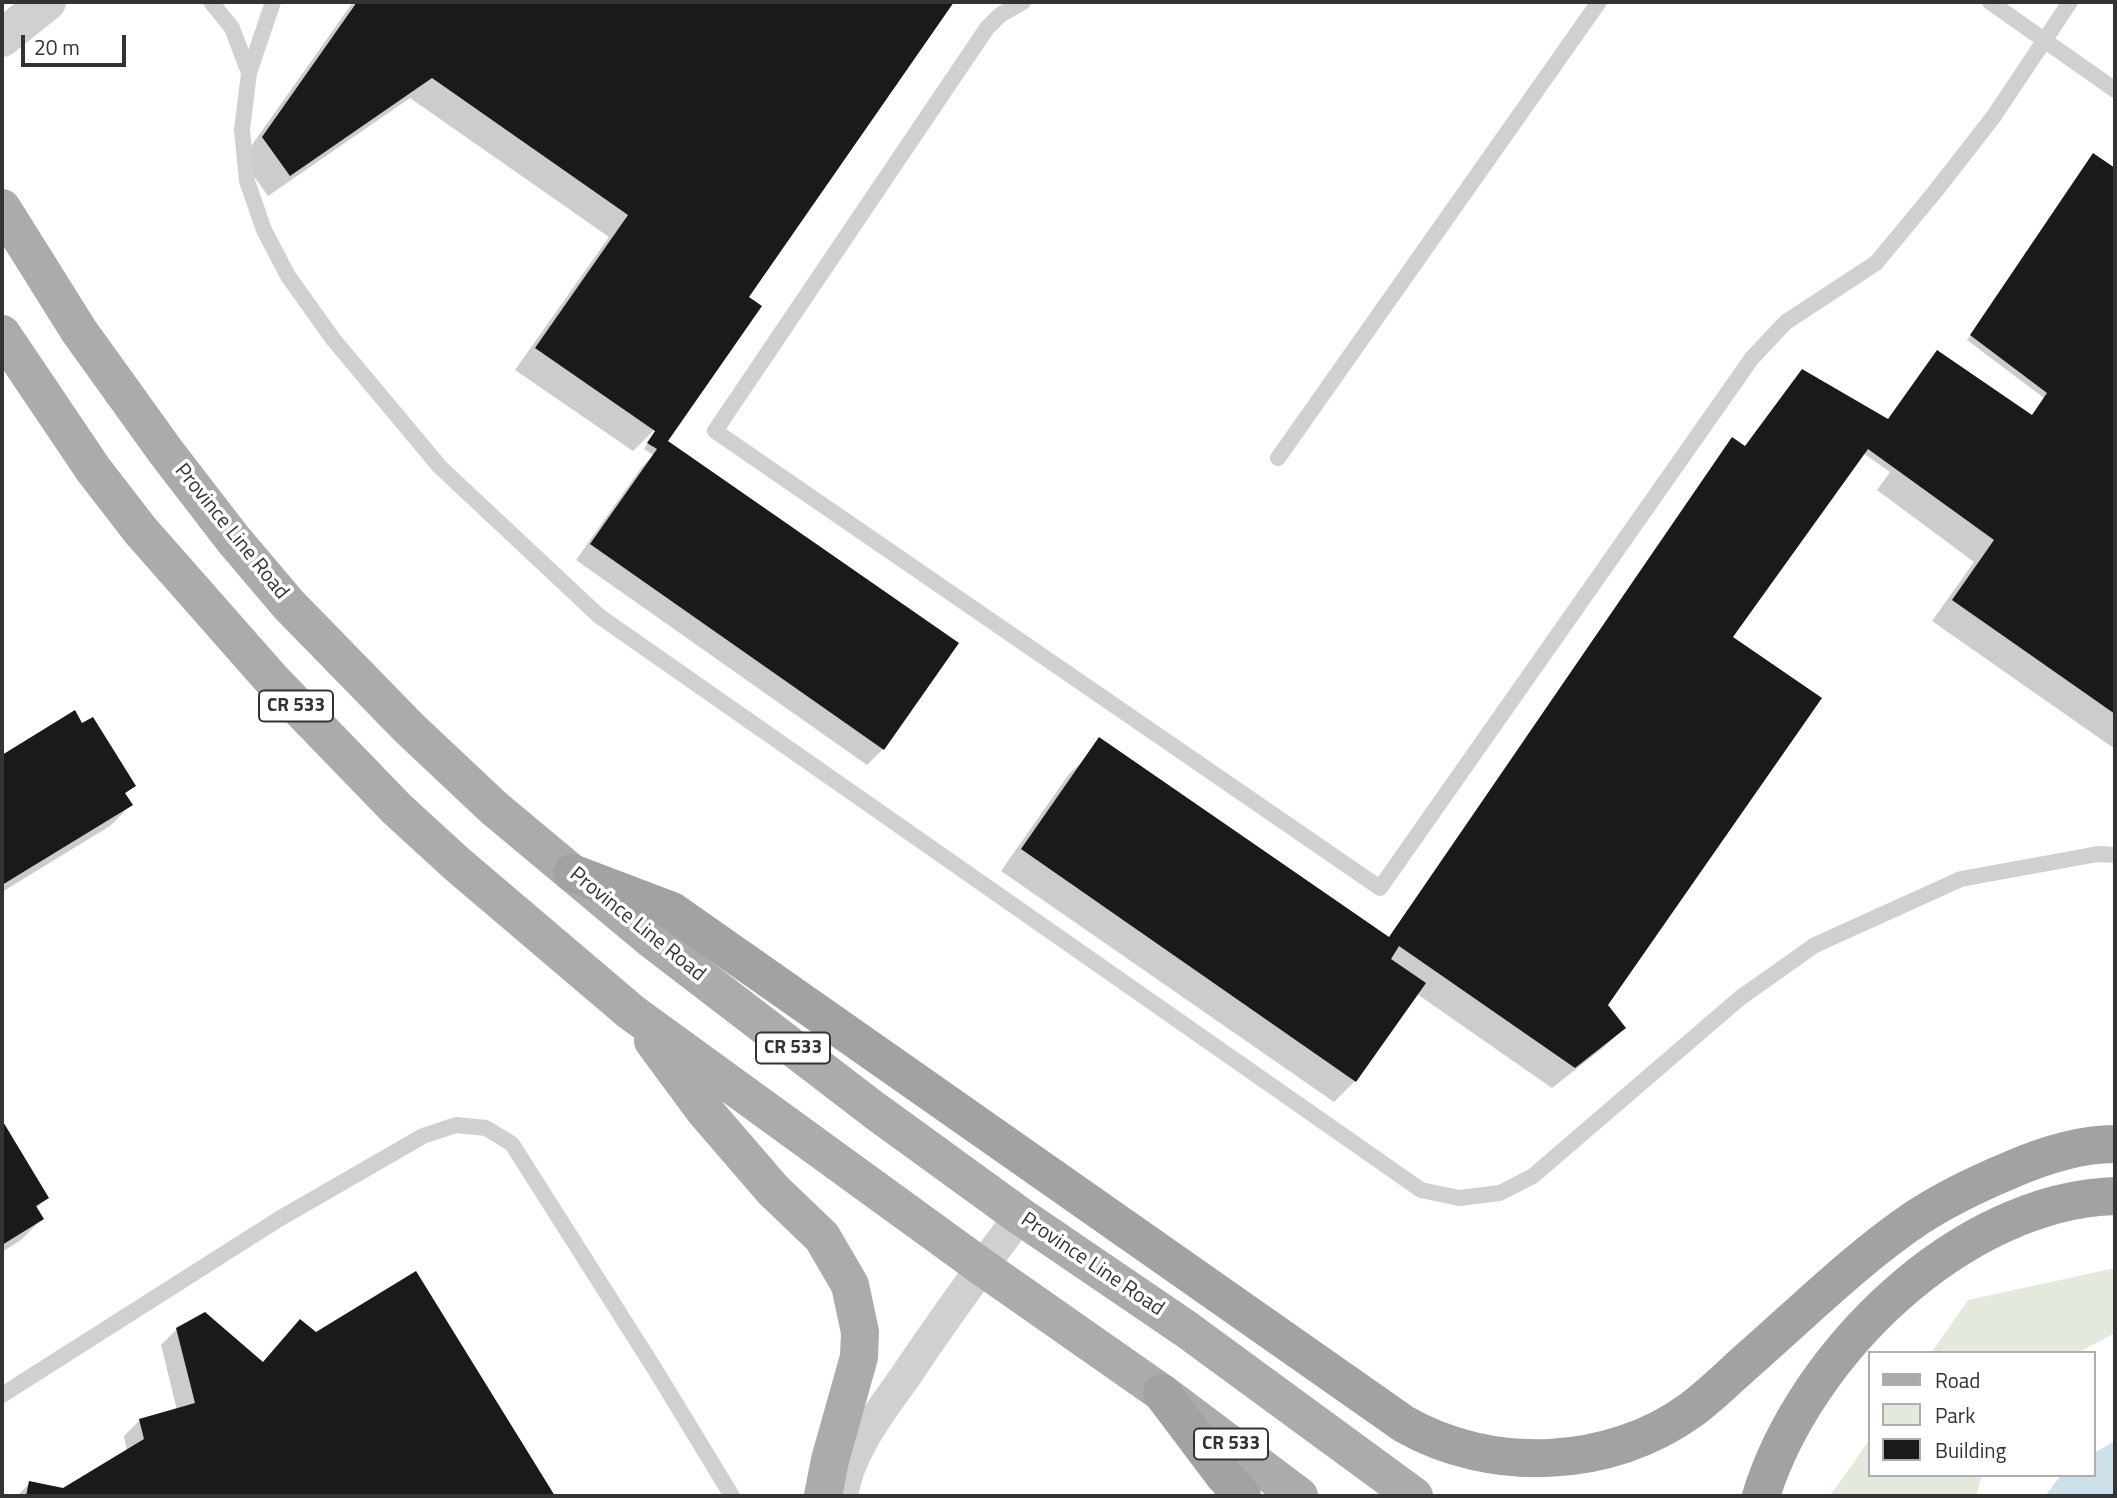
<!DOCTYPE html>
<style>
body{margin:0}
#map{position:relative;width:2117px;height:1498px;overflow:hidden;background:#fff;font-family:"Titillium Web",sans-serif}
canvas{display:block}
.frame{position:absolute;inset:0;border:4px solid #333;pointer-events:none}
.legend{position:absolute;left:1868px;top:1351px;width:228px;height:126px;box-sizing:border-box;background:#fff;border:2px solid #adadad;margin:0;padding:9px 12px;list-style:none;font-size:21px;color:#333}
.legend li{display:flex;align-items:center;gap:14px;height:35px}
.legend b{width:35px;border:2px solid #adadad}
.scale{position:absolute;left:21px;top:35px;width:105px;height:32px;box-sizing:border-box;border:4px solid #333;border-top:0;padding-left:9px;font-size:21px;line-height:24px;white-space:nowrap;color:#333;-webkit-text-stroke:5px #fff;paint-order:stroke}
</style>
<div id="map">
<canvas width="2117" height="1498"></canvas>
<div class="frame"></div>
<ul class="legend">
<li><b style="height:9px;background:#ababab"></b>Road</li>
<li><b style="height:19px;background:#e3e9dd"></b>Park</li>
<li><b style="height:19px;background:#1a1a1a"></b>Building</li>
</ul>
<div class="scale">20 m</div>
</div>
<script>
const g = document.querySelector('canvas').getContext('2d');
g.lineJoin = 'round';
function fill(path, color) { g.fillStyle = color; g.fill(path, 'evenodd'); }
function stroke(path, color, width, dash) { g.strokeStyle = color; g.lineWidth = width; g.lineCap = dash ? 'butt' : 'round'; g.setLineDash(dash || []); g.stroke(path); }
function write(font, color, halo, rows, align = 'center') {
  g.font = font + ' "Titillium Web",sans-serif'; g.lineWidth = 7; g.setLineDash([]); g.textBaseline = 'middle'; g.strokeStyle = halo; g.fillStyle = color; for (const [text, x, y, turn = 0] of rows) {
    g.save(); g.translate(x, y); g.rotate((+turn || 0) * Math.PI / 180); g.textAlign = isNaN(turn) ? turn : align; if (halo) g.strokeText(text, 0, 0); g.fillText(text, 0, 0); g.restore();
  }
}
const green = new Path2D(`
 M2115 1268V1333L2078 1353H1931L1968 1300Z
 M1870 1439V1475H1982L1976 1496H1830Z`);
const water = new Path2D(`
 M2115 1441V1496H2045L2061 1475H2094V1453Z`);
const shadow = new Path2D(`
 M353 2H952L741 305 666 441 956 643 883 749 867 765 576 560 641 468 653 455 644 449 657 430 655 429 633 451 515 370 609 237 410 98 268 196 242 159Z
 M2094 155 2115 170V749L1932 621 1974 562 1877 490 1890 472 1863 453 1731 637 1605 1005 1624 1028 1603 1048 1552 1088 1417 994 1355 1081 1334 1102 1001 871 1069 774 1086 758 1388 939 1732 439 1744 448 1888 421 1937 352 2031 417 2044 398 1967 340Z
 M74 713 82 725 134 786 124 795 131 805 110 826 2 892V757Z
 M2 1124 47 1197 36 1209 42 1219 21 1240 2 1252Z
 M416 1273 553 1496H17L30 1483 64 1490 127 1451 124 1436 140 1420 177 1410 161 1345 177 1329 262 1363 285 1337 316 1335Z`);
const building = new Path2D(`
 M357 2H954L749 297 762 306 668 441 959 643 884 750 590 544 657 449 647 443 655 431 535 348 628 215 432 78 290 176 262 137Z
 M2093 153 2115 168V714L1952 600 1994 540 1868 449 1733 637 1822 698 1608 1005 1626 1028 1575 1068 1399 946 1391 959 1426 983 1356 1082 1021 849 1099 737 1389 937 1732 437 1745 446 1802 369 1888 419 1937 350 2032 415 2047 393 1970 335Z
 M75 710 82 723 93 717 136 786 125 793 133 805 2 885V755Z
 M2 1120 49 1198 36 1206 44 1219 2 1245Z
 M416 1271 555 1496H26L29 1481 63 1488 144 1439 139 1419 195 1403 176 1328 205 1312 263 1362 300 1319 316 1332Z`);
const service = new Path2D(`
 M211 2 232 28 249 73
 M273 2 249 73 242 130 247 181 264 230 288 276 333 339 440 467 599 616 1421 1190 1459 1198 1500 1193 1533 1176 1740 998 1815 945 1961 879 2098 854 2115 855
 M1023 2 1000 15 987 28 715 431 1380 888 1752 358 1786 322 1876 263 1934 193 1994 116 2070 2
 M1990 2 2115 90
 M1278 458 1599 2
 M2 1395 279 1219 423 1136 456 1125 486 1128 512 1144 656 1371 732 1496`);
const minor = new Path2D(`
 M842 1496C849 1450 881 1411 907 1374 943 1320 981 1268 1020 1216`);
const tertiary = new Path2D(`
 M2 38 47 2`);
const primary = new Path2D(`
 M2 208 79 331 166 452 233 539 289 605 409 728 494 808 651 939 874 1110 1020 1216 1186 1329 1414 1496
 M2 334 93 469 140 530 273 681 397 809 457 864 631 1012 982 1267 1162 1393 1299 1496
 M653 1041 704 1110 773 1190 822 1237 850 1285 860 1332 859 1357 830 1460 823 1496`);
const trunk = new Path2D(`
 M572 873 672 911 1404 1424C1491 1474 1610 1469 1691 1410 1714 1393 1734 1372 1755 1354 1808 1307 1860 1256 1918 1217 1946 1199 1977 1184 2008 1171 2042 1156 2078 1144 2115 1144
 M1162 1393 1223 1474 1242 1496
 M1761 1496C1805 1354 1960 1201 2115 1196`);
const shields = [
 [296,706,74],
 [793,1048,74],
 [1231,1444,74]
];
const shieldNames = [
 ["CR 533",296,706],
 ["CR 533",793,1048],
 ["CR 533",1231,1444]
];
const streetNames = [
 ["Province Line Road",231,532,51],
 ["Province Line Road",637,925,39],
 ["Province Line Road",1092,1265,34]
];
fill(green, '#e3e9dd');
fill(water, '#cee0ea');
fill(shadow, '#0003');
fill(building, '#1a1a1a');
stroke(service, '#d0d0d0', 16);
stroke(minor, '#d0d0d0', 32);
stroke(tertiary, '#d0d0d0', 38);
stroke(primary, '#ababab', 38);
stroke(trunk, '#a2a2a2', 38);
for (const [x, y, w] of shields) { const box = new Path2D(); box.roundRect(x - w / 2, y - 15.5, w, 31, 5); g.fillStyle = '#fff'; g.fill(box); stroke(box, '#333', 2); }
write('bold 19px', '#333', null, shieldNames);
write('21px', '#333', '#fff', streetNames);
</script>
